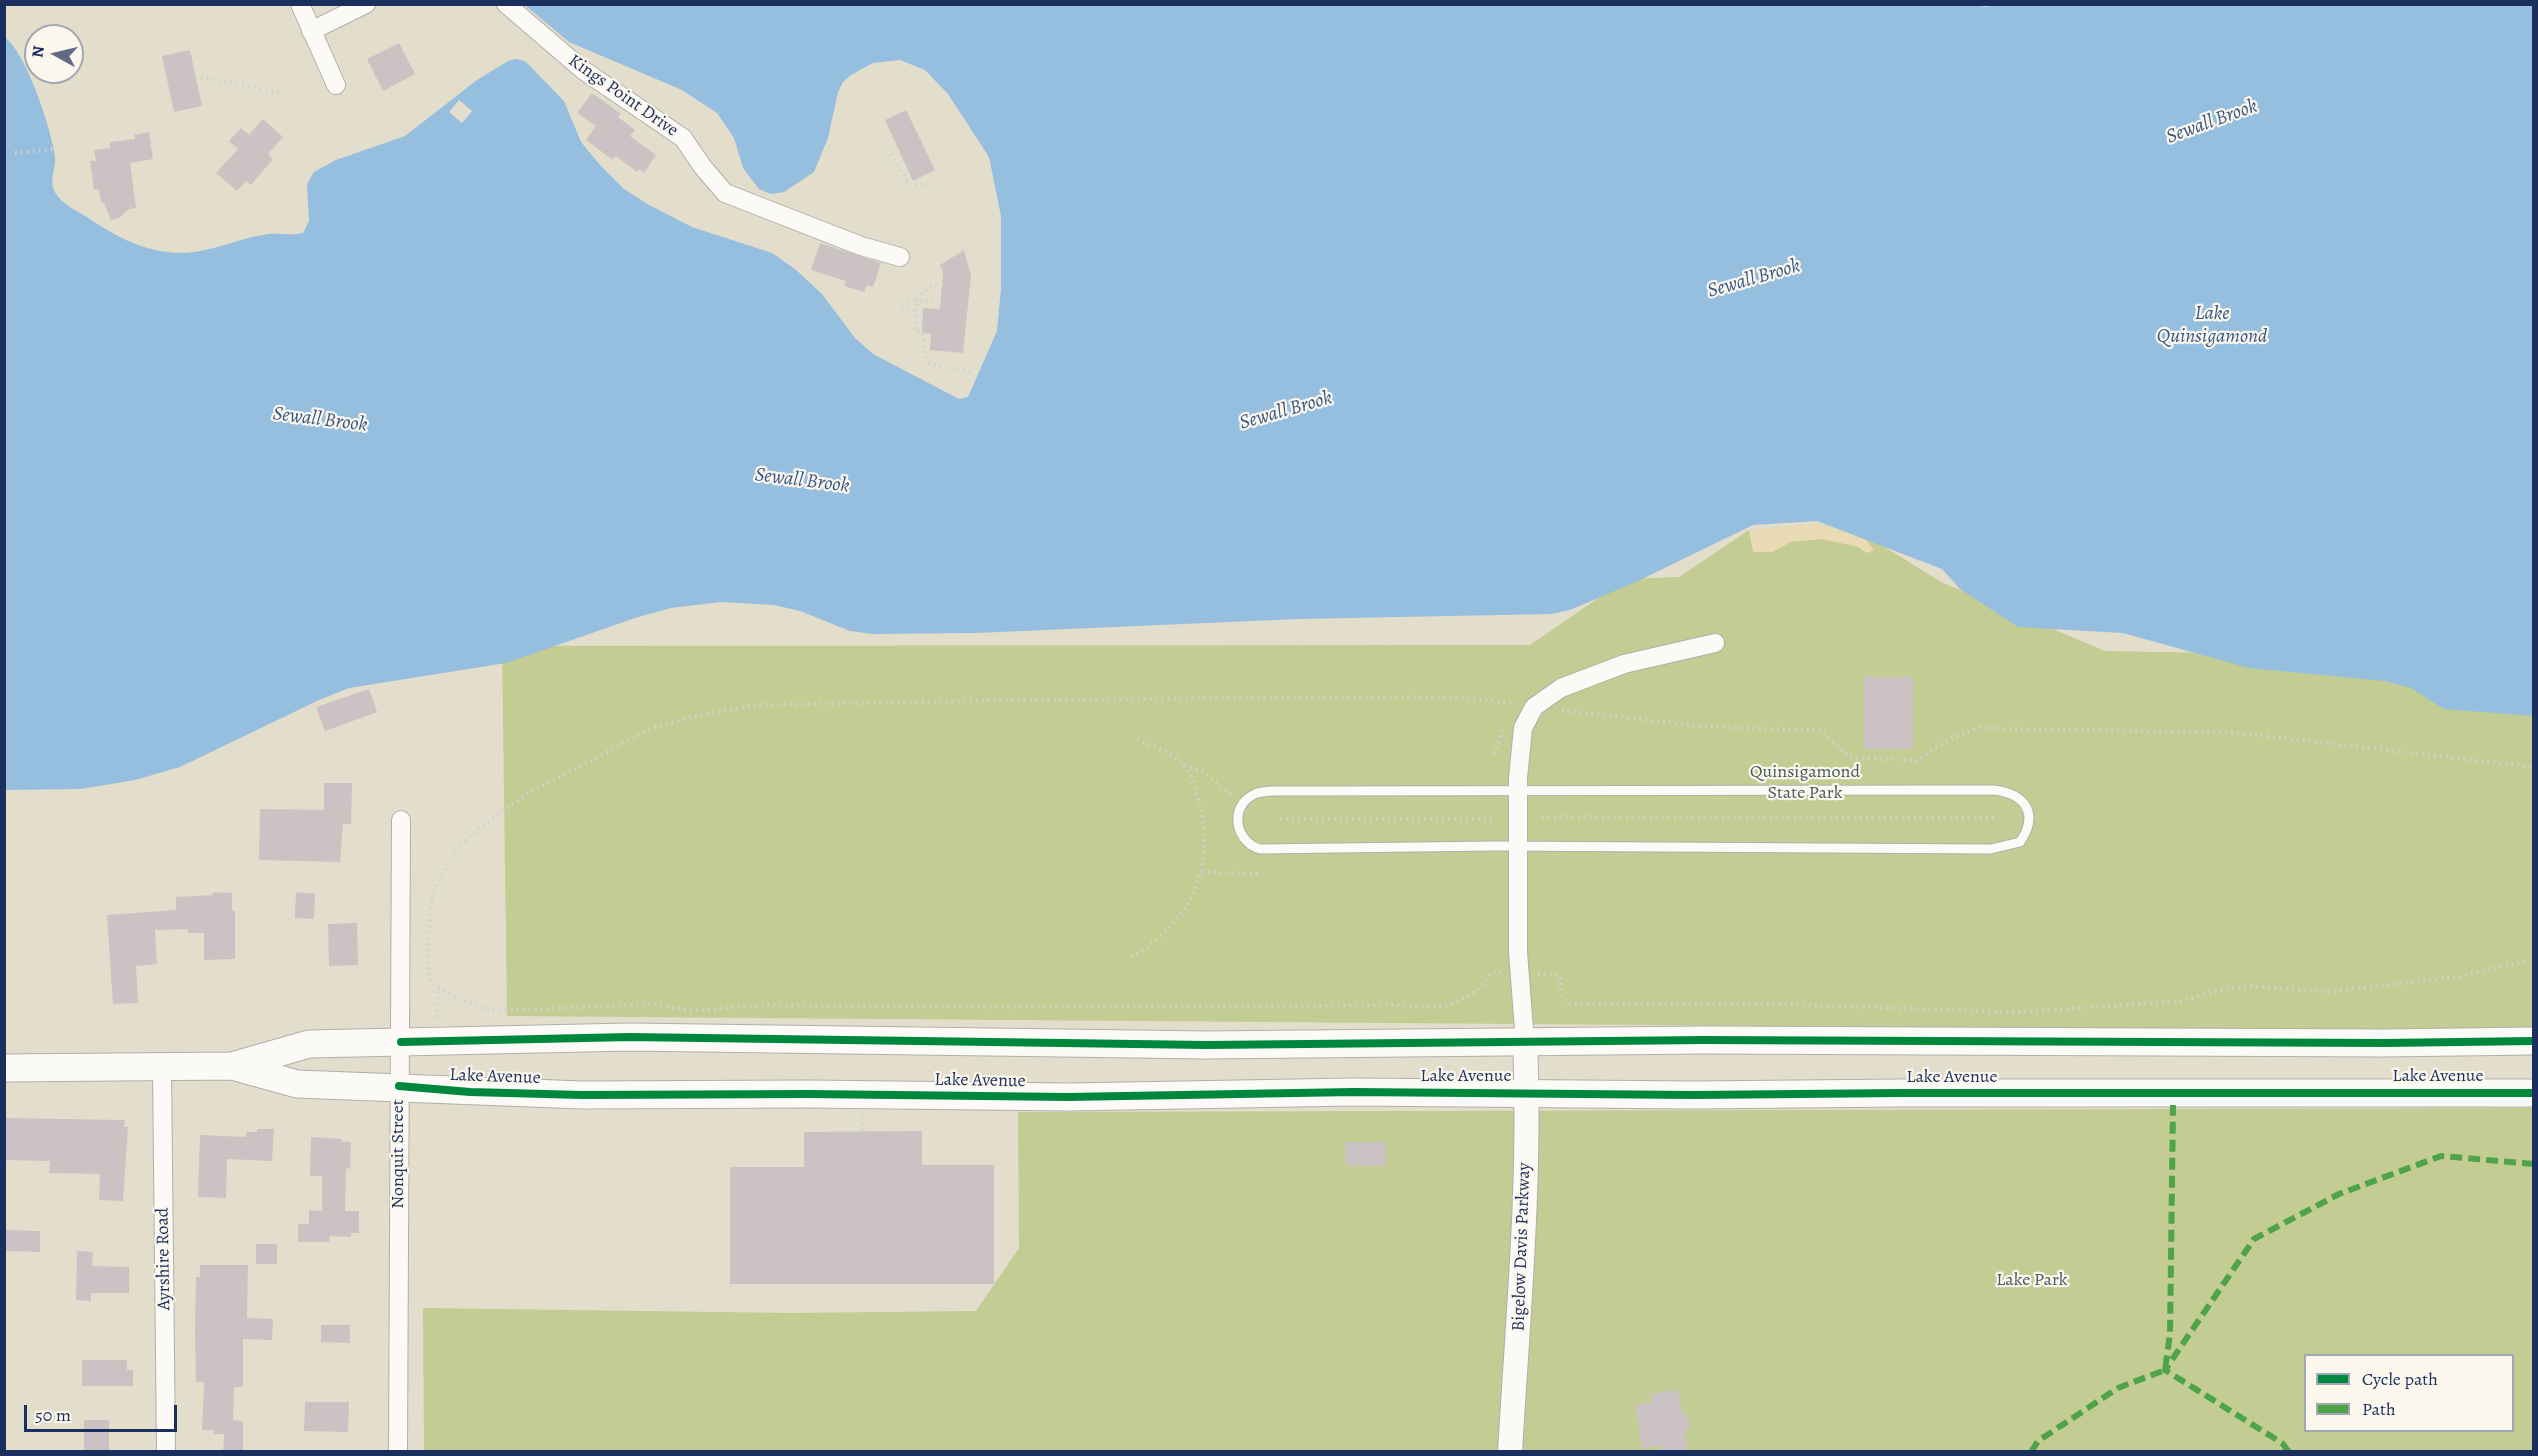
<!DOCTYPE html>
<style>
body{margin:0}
#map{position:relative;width:2538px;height:1456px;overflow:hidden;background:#e3ddcc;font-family:Alegreya,serif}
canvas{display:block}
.frame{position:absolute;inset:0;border:6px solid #1b2f5e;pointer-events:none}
.legend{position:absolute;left:2304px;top:1354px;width:210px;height:78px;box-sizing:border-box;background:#fbf7ec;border:2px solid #a1a7b3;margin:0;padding:8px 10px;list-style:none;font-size:18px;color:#1b2f5e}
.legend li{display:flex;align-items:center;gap:12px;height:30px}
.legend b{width:30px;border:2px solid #a1a7b3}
.north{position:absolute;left:24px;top:24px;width:60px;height:60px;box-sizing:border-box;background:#fbf7ec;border:2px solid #a1a7b3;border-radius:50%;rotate:278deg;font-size:16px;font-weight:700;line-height:24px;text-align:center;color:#1b2f5e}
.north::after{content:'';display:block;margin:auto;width:21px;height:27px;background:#616c84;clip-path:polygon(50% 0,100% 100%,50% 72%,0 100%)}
.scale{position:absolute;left:24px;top:1405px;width:153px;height:27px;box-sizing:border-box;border:3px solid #1b2f5e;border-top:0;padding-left:8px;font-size:18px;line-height:21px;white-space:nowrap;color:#1b2f5e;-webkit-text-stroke:4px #fbf7ec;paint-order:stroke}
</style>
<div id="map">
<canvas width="2538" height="1456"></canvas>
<div class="frame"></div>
<ul class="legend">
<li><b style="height:8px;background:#00873e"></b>Cycle path</li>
<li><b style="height:8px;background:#4fa44a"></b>Path</li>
</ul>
<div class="north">N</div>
<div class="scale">50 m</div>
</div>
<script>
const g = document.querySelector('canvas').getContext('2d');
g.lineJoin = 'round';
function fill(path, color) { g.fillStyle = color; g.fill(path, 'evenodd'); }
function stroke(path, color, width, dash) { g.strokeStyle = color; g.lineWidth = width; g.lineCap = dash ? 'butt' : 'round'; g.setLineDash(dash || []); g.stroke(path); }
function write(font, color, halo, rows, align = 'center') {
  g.font = font + ' Alegreya,serif'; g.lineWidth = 4.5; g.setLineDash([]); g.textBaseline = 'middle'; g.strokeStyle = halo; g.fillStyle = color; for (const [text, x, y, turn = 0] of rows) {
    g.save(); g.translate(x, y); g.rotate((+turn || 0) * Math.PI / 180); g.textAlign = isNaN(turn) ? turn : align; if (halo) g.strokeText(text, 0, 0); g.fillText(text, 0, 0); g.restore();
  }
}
const green = new Path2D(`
 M1816 524 1859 531 1941 582 2105 651 2533 659V1032L507 1016 502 646 1530 645 1626 579 1679 577 1749 530Z
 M2533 1108V1451H424L423 1308 790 1313 976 1311 1019 1248 1018 1112ZM2306 1356H2512V1430H2306Z`);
const sand = new Path2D(`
 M1816 524 1859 531 1874 550 1867 553 1858 547 1822 539 1791 542 1772 552H1753L1749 530Z`);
const water = new Path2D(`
 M1969 4 1986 7 1996 4 2533 5V716L2444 709 2411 688 2385 681 2249 668 2123 633 2018 627 1960 589 1942 569 1817 521 1753 525 1638 581 1570 610 1551 614 1298 619 976 633 873 634 850 631 800 611 774 605 721 602 671 608 635 618 506 663 349 688 319 700 180 767 135 780 81 789 5 790 4 37C26 51 52 131 55 157 56 167 50 179 53 188 58 202 75 210 87 217 123 242 161 260 205 250 225 246 243 238 263 235 276 232 290 236 303 233L309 221 307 184 314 172 336 160 405 136 477 80 508 61 515 59 525 61 564 101 581 142 600 165 624 189 649 205 692 227 772 253 795 269 822 294 855 338 873 354 959 399 968 397 997 331 1001 288V216L989 157 948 94 925 70 900 60 873 63 851 75 843 82 838 92 828 138 814 172 784 192 771 194 759 189 743 168 734 138 717 113 682 90 569 42 525 5Z`);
const pier = new Path2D(`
 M459 100 472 111 462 123 449 112Z`);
const building = new Path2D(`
 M399 43 415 74 383 91 367 59Z
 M190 50 202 106 174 112 162 56Z
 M592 93 621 114 618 117 635 130 630 136 656 155 644 173 639 169 637 172 616 156 613 160 586 140 596 126 577 113Z
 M906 110 935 170 913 181 885 120Z
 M263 119 283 137 268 154 273 159 251 185 246 181 237 191 216 173 238 149 229 141 241 128 249 135Z
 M149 132 153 159 130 163 136 208 129 209 119 218 111 220 104 203H101L99 189 94 190 90 161H96L94 150 110 148V142L135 139 134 135Z
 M820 243 881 263 873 287 867 285 864 292 844 286 846 281 811 270Z
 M964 250 971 276 963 353 930 350 931 334 922 333 923 308 940 309 943 272 940 265Z
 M1864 677H1913V749H1864Z
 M369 689 377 712 325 731 316 707Z
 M324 783H352L351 824H343L340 862 259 860 260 809 324 810Z
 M214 892 232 893V910L235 911V959L204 960V933H188V929L155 930 157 964 136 966 138 1003 113 1004 107 915 176 910V897L212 895Z
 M296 892 315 894 314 919 295 918Z
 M357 923 358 965 329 966 328 924Z
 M4 1118 125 1120 124 1127H128L123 1201 99 1200 100 1174 49 1173 50 1161 4 1160Z
 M257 1129H274L272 1161 227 1159 226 1198 198 1197 200 1135 246 1137V1132H257Z
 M922 1131V1165H994V1284H730V1167H804V1132Z
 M311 1137 342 1139V1142H351L350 1169 346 1168 345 1211H359V1233H351V1237L330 1236 329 1242H298V1224H309V1210L322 1211V1176H310Z
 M1345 1142H1386V1166H1346Z
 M4 1230 40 1231V1252L4 1251Z
 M256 1244H277V1264H256Z
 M77 1251 93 1252 92 1266 129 1267V1293H91V1301L76 1300Z
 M200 1265H248L247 1318 273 1319 272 1340 243 1339V1387H234L233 1420 243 1421V1452H223L224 1434H213L214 1430H202L204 1386 203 1382H196L195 1331 196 1277H200Z
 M321 1325H350V1343L321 1342Z
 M82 1360H127V1370H133V1386H82Z
 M1678 1389 1683 1415 1688 1414 1690 1430 1684 1431 1688 1452H1661L1660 1446 1642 1448 1635 1405 1652 1402 1651 1394Z
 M305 1402H349L348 1432 304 1431Z
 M84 1420H109V1452H84Z`);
const path = new Path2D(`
 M201 77 279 93
 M888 149 909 185H929
 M15 153 53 149
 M943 282C913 291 916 303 915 331L924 334V350L929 363C942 370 957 366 973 373
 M908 300 936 302
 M901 309 916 310
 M1562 710 1707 727 1820 730 1849 757 1918 761C1937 745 1956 734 1980 728L2239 733 2534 767
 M1494 754 1503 729
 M1185 765 1200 770 1233 796
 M1542 817 1997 818
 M1280 819H1494
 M1202 872 1261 874
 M1131 957C1187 926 1214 873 1201 810 1197 796 1194 779 1185 766 1178 755 1150 745 1137 739
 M1501 973 1492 972C1468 1007 1442 1009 1402 1005L997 1007 766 1005 693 1011 653 1004 495 1011 459 1000 430 982 428 947 432 894 456 849 483 825 527 794 653 728 692 717 756 705 1020 700 1408 697 1481 699 1515 704
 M1538 974 1560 975 1561 997 1571 1004H1778L2012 1012 2054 1010 2181 1001 2225 989 2250 986 2326 992 2457 977 2534 959
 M437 1017 438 987
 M863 1117V1131
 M1636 1451V1452`);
const service = new Path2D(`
 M1994 790C2026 794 2039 814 2020 842L1991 849 1494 846 1260 849C1235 842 1228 806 1255 794 1259 792 1265 792 1270 791Z`);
const minor = new Path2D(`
 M300 4 336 85
 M506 4 583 70 683 138 702 166 725 193 861 246 900 257
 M311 31 366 4
 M1525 1042 1518 952V778L1523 728 1534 707 1561 688 1624 664 1715 643
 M162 1067 166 1452
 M398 1452 401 820`);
const secondary = new Path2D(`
 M1510 1452C1518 1315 1531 1179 1525 1042`);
const primary = new Path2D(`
 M232 1066 309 1044 630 1037 1206 1045 1704 1040 2384 1043 2534 1041
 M4 1068 232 1066 297 1084 582 1095 808 1094 1068 1097 1353 1092 1693 1095 1902 1093H2534`);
const quiet = new Path2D(`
 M2031 1452 2038 1441 2118 1388 2165 1370 2170 1334 2173 1105
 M2289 1452 2282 1443 2165 1370 2254 1239 2339 1194 2441 1156 2534 1164`);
const cycleway = new Path2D(`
 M401 1042 630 1037 1206 1045 1704 1040 2384 1043 2534 1041
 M399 1086 470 1092 582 1095 808 1094 1068 1097 1353 1092 1693 1095 1902 1093H2534`);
const streetNames = [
 ["Kings Point Drive",623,96,35],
 ["Lake Avenue",495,1077,2],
 ["Lake Avenue",1466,1077],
 ["Lake Avenue",2438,1077],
 ["Lake Avenue",1952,1078],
 ["Lake Avenue",980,1081,1],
 ["Nonquit Street",399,1154,-90],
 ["Bigelow Davis Parkway",1522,1247,-88],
 ["Ayrshire Road",164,1259,-91]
];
const parkNames = [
 ["Quinsigamond",1805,773],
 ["State Park",1805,794],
 ["Lake Park",2032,1281]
];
const waterNames = [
 ["Sewall Brook",2212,122,-20],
 ["Sewall Brook",1754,279,-16],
 ["Lake",2212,314],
 ["Quinsigamond",2212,337],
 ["Sewall Brook",1286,411,-16],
 ["Sewall Brook",320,420,7],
 ["Sewall Brook",802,481,7]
];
fill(green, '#c3cc92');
fill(sand, '#e9dbb3');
fill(water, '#96bedf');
fill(pier, '#e3ddcc');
fill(building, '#cbc3c3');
stroke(service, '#b1afa9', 11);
stroke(minor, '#b1afa9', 20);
stroke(secondary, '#b1afa9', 26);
stroke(primary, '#b1afa9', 29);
stroke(path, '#d3d2d0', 4, [1.5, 4.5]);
stroke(service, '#fbfaf7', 9);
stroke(minor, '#fbfaf7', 18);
stroke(secondary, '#fbfaf7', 24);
stroke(primary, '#fbfaf7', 27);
stroke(quiet, '#4fa44a', 6, [12, 6]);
stroke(cycleway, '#00873e', 8);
write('18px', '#1b2f5e', '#fbf7ec', streetNames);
write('18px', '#455a60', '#fbf7ec', parkNames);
write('italic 20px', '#365687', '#fbf7ec', waterNames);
</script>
